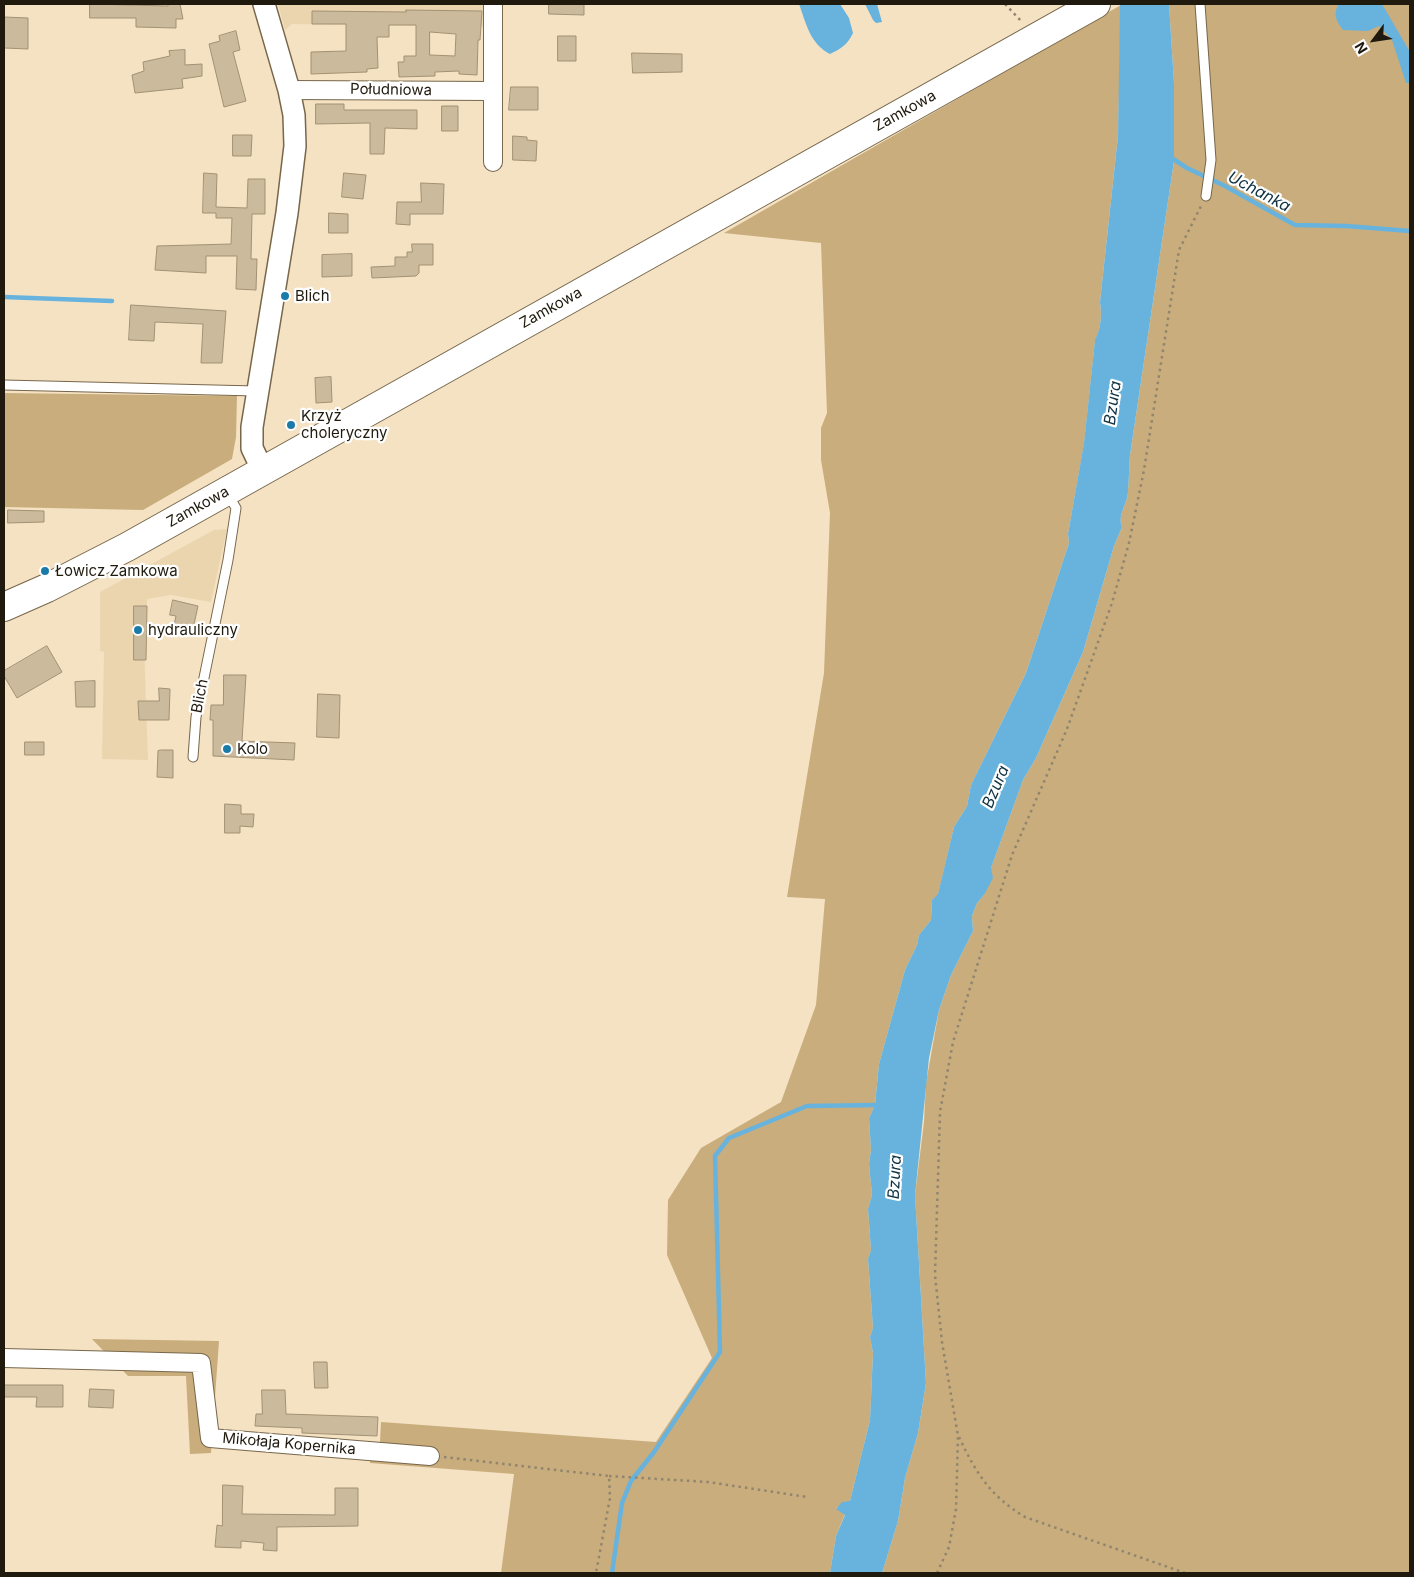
<!DOCTYPE html>
<meta charset="utf-8">
<style>
body{margin:0}
#map{position:relative;width:1414px;height:1577px;overflow:hidden;background:#f4e2c3;font-family:Inter,sans-serif}
canvas{display:block}
.frame{position:absolute;inset:0;border:5px solid #201a0e;pointer-events:none}
.north{position:absolute;left:1349px;top:15px;width:50px;height:50px;-webkit-text-stroke:4px #fff;paint-order:stroke;rotate:239deg;font-size:14px;font-weight:700;line-height:20px;text-align:center;color:#201a0e}
.north::after{content:'';display:block;margin:auto;width:18px;height:22px;background:#201a0e;clip-path:polygon(50% 0,100% 100%,50% 72%,0 100%)}
</style>
<div id="map">
<canvas width="1414" height="1577"></canvas>
<div class="frame"></div>
<div class="north">N</div>
</div>
<script>
const g = document.querySelector('canvas').getContext('2d');
g.lineJoin = 'round';
function fill(path, color) { g.fillStyle = color; g.fill(path, 'evenodd'); }
function stroke(path, color, width, dash) { g.strokeStyle = color; g.lineWidth = width; g.lineCap = dash ? 'butt' : 'round'; g.setLineDash(dash || []); g.stroke(path); }
function write(font, color, halo, rows, align = 'center') {
  g.font = font + ' Inter,sans-serif'; g.lineWidth = 4.5; g.setLineDash([]); g.textBaseline = 'middle'; g.strokeStyle = halo; g.fillStyle = color; for (const [text, x, y, turn = 0] of rows) {
    g.save(); g.translate(x, y); g.rotate((+turn || 0) * Math.PI / 180); g.textAlign = isNaN(turn) ? turn : align; if (halo) g.strokeText(text, 0, 0); g.fillText(text, 0, 0); g.restore();
  }
}
const built = new Path2D(`
 M278 4H485L486 27 292 24 285 30Z
 M227 529 211 602 171 595 147 599 146 645H144L148 760 102 759 104 652 100 651V592L214 530Z`);
const green = new Path2D(`
 M1169 4H1410V1573H882L898 1521 905 1478 918 1433 926 1383 915 1195 924 1122 926 1083 939 1010 951 975 973 931 972 916 977 903 984 895 991 868 1023 780 1036 758 1083 652 1114 546 1122 527C1117 514 1128 504 1128 491 1129 480 1129 467 1130 455L1174 161V83Z
 M1121 5 1118 136 1100 302C1102 316 1101 328 1095 341L1084 444 1068 534 1069 543 1026 673 971 785 967 806 954 827 938 895 932 900 931 920 919 935 917 945 905 970 879 1064 875 1105 869 1118 871 1150 869 1164 872 1195 868 1209 871 1250 868 1259 873 1328 870 1337 873 1353 870 1420 850 1501 836 1508 845 1514 836 1536 830 1573H501L514 1474 370 1463 371 1443 380 1442 381 1422 656 1442 712 1358 667 1255 668 1200 701 1148 781 1102 816 1005 825 899 787 897 824 673 830 513 821 460V428L827 413 821 243 724 233Z
 M4 393 237 396 236 437 232 459 143 510 4 507Z
 M92 1339 219 1341 211 1453 190 1454 186 1376H128Z`);
const water = new Path2D(`
 M799 4H840L849 18 853 33C848 44 841 49 830 54 810 44 806 23 799 4Z
 M865 4H877L882 22 876 23 873 20Z
 M1120 4H1169L1174 83V161L1130 455C1129 467 1129 480 1128 491 1128 504 1117 514 1122 527L1114 546 1083 652 1036 758 1023 780 991 868 993 878 984 895 977 903 972 916 973 931 951 975 939 1010 929 1058 915 1195 926 1383 918 1433 905 1478 898 1521 882 1573H830L836 1536 845 1515 836 1509 842 1502 850 1501 870 1420 873 1353 870 1337 873 1328 868 1259 871 1250 868 1209 872 1195 869 1164 871 1150 869 1118 875 1105 879 1064 905 970 917 945 919 935 931 920 932 900 938 894 954 827 967 806 971 785 1026 673 1069 543 1068 534 1084 443 1095 340C1101 328 1102 316 1100 302L1118 136Z
 M1339 4H1382L1410 52V83H1406L1392 40 1379 26 1368 31 1343 30C1337 22 1332 14 1339 4Z`);
const stream = new Path2D(`
 M1170 157 1187 168 1225 186 1295 225 1346 226 1410 231
 M4 297 112 301
 M612 1573 622 1503 631 1481 654 1452 720 1352 715 1156 729 1138 807 1106 879 1105`);
const building = new Path2D(`
 M90 4 168 6V4H180L183 19H176V28L136 27V18H90Z
 M549 4H584V15L549 14Z
 M406 10 482 11 480 40H478L477 75 459 74V71L435 72V76L399 77 398 62H404V56H416V25H389V37H377L378 68 367 69V72L311 74V52L346 51V24H312V11L406 12ZM430 32 456 34 455 56 430 55Z
 M4 17 28 18V49L4 48Z
 M236 31 240 50 233 52 246 101 224 107 209 44 220 41 219 36Z
 M558 36H576V61H558Z
 M185 50V65L202 64V76L182 79 183 88 135 93 132 75 144 71 143 62 170 56 169 51Z
 M632 53 682 54V72L633 73Z
 M511 87H538V110H509Z
 M316 104H344V110H417V129L385 128 384 154H370V123L316 124Z
 M442 106H458V131H442Z
 M233 135H252L251 156H233Z
 M513 136 527 137V140L537 141 536 161 513 160Z
 M204 173 217 174 216 207 247 208 248 179H265V214H252L251 259H257L256 290 236 289 237 256H206V273L155 270 157 246 231 244 232 218H216V213H203Z
 M344 173 366 175 363 199 342 197Z
 M421 183 444 184 443 214H410V225L396 224 397 202H421Z
 M329 213 348 214V233H329Z
 M412 244H433V265H419V273L416 276 372 278 371 267 395 266V257H407V252H412Z
 M352 254V276L322 277V255Z
 M131 305 226 311 222 363H201L203 324 155 322 154 341 129 340Z
 M331 377 332 402 316 403 315 378Z
 M8 510 44 511V522L8 523Z
 M173 600 198 606 193 629 174 625 176 616 170 615Z
 M134 606H147L146 660H134Z
 M47 646 62 672 17 698 4 676V671Z
 M224 675H246L242 741 295 743 294 760 213 756V720H210L211 705H223Z
 M95 681V707H76L75 682Z
 M159 688 170 689 169 720H139L138 701H159Z
 M318 694 340 695 339 738 317 737Z
 M25 742H44V755H25Z
 M161 750H173V778L157 777 158 751Z
 M225 804 241 805V814H254L253 827 240 826V833H225Z
 M314 1362H327L328 1388H315Z
 M4 1385H63V1407H36L37 1397H4Z
 M90 1389 114 1390 113 1408 89 1407Z
 M262 1390H285L286 1414 378 1417 377 1436 302 1433V1428L255 1426 256 1414H262Z
 M223 1485 243 1486 242 1514 335 1515V1488H358V1526L277 1527V1551L263 1550 264 1543 241 1541V1548L215 1547 217 1525 222 1526Z`);
const path = new Path2D(`
 M1005 4 1022 22
 M959 1437C976 1473 990 1496 1025 1517L1185 1573
 M444 1457 609 1476 610 1498 596 1573
 M609 1476 708 1482 807 1497
 M937 1573 949 1547 956 1509 958 1436 942 1342 935 1275 940 1112 953 1042 1012 855 1067 729 1112 603 1129 543 1144 470 1179 250 1201 206`);
const service = new Path2D(`
 M1200 4 1211 160 1206 196
 M4 385 256 391
 M193 757 196 717 228 560 236 508 227 493`);
const minor = new Path2D(`
 M493 4V162
 M289 90 493 91
 M4 1358 201 1363 210 1438 430 1456`);
const tertiary = new Path2D(`
 M263 471 252 448V427L287 213 295 146 294 115 289 90 264 4`);
const primary = new Path2D(`
 M4 607 47 588 127 547 1096 4`);
const markers = [
 [285,296,5,"#1b7ba8"],
 [291,425,5,"#1b7ba8"],
 [45,571,5,"#1b7ba8"],
 [138,630,5,"#1b7ba8"],
 [227,749,5,"#1b7ba8"]
];
const streetNames = [
 ["Południowa",391,90,1],
 ["Zamkowa",905,111,-29],
 ["Zamkowa",551,308,-29],
 ["Zamkowa",198,507,-29],
 ["Blich",200,696,-79],
 ["Mikołaja Kopernika",289,1444,5]
];
const poiNames = [
 ["Blich",295,296],
 ["Krzyż",301,416],
 ["choleryczny",301,433],
 ["Łowicz Zamkowa",55,571],
 ["hydrauliczny",148,630],
 ["Kolo",237,749]
];
const waterNames = [
 ["Uchanka",1259,192,28],
 ["Bzura",1113,403,-82],
 ["Bzura",996,787,-67],
 ["Bzura",895,1177,-87]
];
fill(built, '#ebd5af');
fill(green, '#c9ad7c');
fill(water, '#68b3dd');
stroke(stream, '#68b3dd', 4.5);
fill(building, '#cbba9b');
stroke(building, '#a29174', 1);
stroke(service, '#77674b', 11);
stroke(minor, '#77674b', 20);
stroke(tertiary, '#77674b', 24);
stroke(primary, '#77674b', 30);
stroke(path, '#91856f', 2.5, [2.5, 4]);
stroke(service, '#fff', 9);
stroke(minor, '#fff', 18);
stroke(tertiary, '#fff', 21);
stroke(primary, '#fff', 28);
for (const [x, y, r, color] of markers) { const dot = new Path2D(); dot.arc(x, y, r, 0, 2 * Math.PI); g.fillStyle = color; g.fill(dot); stroke(dot, '#fff', 2); }
write('15px', '#201a0e', '#fff', streetNames);
write('15px', '#201a0e', '#fff', poiNames, 'left');
write('italic 16px', '#0f3243', '#fff', waterNames);
</script>
